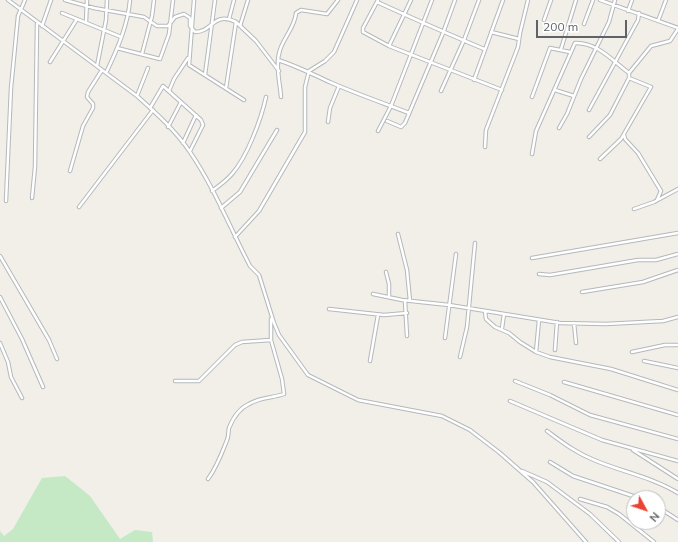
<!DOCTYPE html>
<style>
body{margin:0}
#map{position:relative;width:678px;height:542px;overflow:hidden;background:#f1efe8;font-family:Mulish,sans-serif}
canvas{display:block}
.north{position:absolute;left:626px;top:490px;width:40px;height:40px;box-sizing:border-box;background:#fff;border:1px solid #bfc1c3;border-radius:50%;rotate:130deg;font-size:11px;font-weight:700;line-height:16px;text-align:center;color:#5f6368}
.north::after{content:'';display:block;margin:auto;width:14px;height:18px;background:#ea4335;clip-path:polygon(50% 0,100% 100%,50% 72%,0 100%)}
.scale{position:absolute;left:536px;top:20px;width:91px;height:18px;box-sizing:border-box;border:2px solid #5f6368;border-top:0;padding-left:5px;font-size:12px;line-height:14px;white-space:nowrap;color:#5f6368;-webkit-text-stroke:3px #fff;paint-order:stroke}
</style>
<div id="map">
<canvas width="678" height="542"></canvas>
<div class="north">N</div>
<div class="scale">200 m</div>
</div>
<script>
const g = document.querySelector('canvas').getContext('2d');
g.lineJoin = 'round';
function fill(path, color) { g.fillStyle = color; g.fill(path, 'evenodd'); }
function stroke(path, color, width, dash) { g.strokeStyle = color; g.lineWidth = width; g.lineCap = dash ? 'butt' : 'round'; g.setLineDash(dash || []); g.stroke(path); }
const green = new Path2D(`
 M65 476 90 496 120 539 135 530 152 532 153 542H0V531L4 536 13 529 42 478Z`);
const street = new Path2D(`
 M8 0 137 96C155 112 176 131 190 152 214 187 230 228 250 266L259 275 274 323 279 335 308 375 358 400 442 416 470 430 500 453 533 482 586 542
 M65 0 94 8 144 17 157 26H168L175 17 184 14 190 18V26L195 32C213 32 213 11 236 22L226 88
 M194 0 189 65 244 100
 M378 0 363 28V32L389 46 502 90
 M600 0 678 28
 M377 2C412 18 448 34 484 49
 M628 11 632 0
 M62 13 121 37
 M229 19 234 0
 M544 20 551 0
 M658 21 666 0
 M86 22 87 0
 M236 22 256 41 279 71
 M584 24 593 0
 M42 26 51 0
 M240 26 248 0
 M491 32 519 39
 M389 46 411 0
 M117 48 160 59 169 34 173 0
 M561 49 576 0
 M142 54 152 16 154 0
 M278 60C297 66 314 75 332 83 357 94 383 103 409 113
 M50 62 77 19
 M97 66 106 20 107 0
 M106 73C117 50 128 25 130 0
 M205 75 215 0
 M474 80 503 0
 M555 90 574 96
 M169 91 174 79 188 58
 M441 91 464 40 479 0
 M137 96 148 68
 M281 97C280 83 275 64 280 50 284 37 295 27 296 13L301 10 327 14 338 0
 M532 97 550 48 570 52
 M150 108 163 86 201 120 203 125 190 151
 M589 110 638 20 639 13
 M387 121 401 127 405 123 443 33 455 0
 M328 122 330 108 339 86
 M168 127 181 102
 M559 128 567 114 581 79 609 22 615 0
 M378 131 391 106 432 0
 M624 135 625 139 638 153 661 191 657 200
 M589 137 610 115 629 78V73L651 46 670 41 678 29
 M183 143 196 115
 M485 147 486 130 518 47 520 33 528 0
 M532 154 536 131 575 43C597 42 613 61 629 73
 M600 159 621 139 651 87 629 78
 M70 171 83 126 93 108V104L87 97 88 92 102 70
 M212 191C219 186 226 181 232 174 247 157 261 120 266 97
 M32 198 35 167 37 24
 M6 201 11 88 18 16 25 0
 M79 207 153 110
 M221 208 240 192 277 130
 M634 209 654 202 678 189
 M398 234 407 270 410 301
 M235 237 259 211 305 132V87L309 71 325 61 334 52 357 0
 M0 256 49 340 57 359
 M532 258 678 233
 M386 272 389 284V297
 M539 274 550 275 638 260H656L678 254
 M582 292 643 282 678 270
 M373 294 402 300 449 305 560 323 606 324 663 321 678 317
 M0 297 22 339 43 387
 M405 301 407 336
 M329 309 384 315 407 313
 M485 311 486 319 495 327 509 333 520 342 536 352 550 357 611 369 678 390
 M574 323 576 343
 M502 328 504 314
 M445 338 456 254
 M0 343 8 362 11 377 22 398
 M555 350 557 322
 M536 352 539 320
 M632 352 665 345H678
 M460 357 467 327 475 243
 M370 361 378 315
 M644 361 678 368
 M175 381H199L235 345 242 342 271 340
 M515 381 550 395 590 415 678 439
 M564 382 678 415
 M510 401 602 440 678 461
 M547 431C562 442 576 453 594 460 622 472 652 477 678 493
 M633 450 678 479
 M550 462 573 476 639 498
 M522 471 547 482 590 514 619 542
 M208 479C217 467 222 453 227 440 229 436 228 432 229 428 233 418 240 408 249 404 260 397 273 398 284 394L282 379 271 340V319
 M580 499 607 507 619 514 654 542
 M658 507 678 520`);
fill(green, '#c5e8c5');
stroke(street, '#b5b8bc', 4.5);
stroke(street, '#fff', 2.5);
</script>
